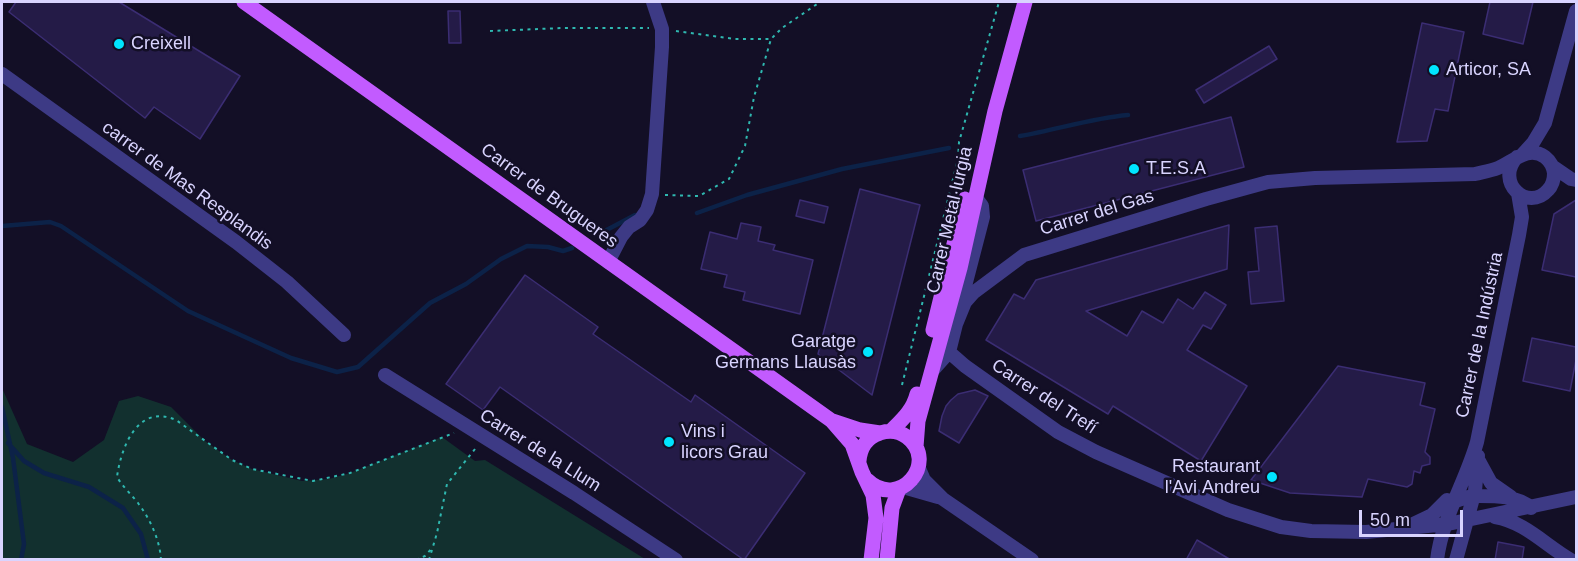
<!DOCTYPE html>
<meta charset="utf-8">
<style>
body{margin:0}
#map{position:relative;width:1578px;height:561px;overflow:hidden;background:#130f26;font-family:Arial,sans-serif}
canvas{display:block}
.frame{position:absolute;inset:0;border:3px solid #d9d4ff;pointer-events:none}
.scale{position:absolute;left:1359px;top:510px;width:104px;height:27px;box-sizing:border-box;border:3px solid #d9d4ff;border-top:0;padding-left:8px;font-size:18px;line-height:21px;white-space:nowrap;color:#d9d4ff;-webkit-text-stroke:4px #130f26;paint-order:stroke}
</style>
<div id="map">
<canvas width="1578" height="561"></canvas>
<div class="frame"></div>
<div class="scale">50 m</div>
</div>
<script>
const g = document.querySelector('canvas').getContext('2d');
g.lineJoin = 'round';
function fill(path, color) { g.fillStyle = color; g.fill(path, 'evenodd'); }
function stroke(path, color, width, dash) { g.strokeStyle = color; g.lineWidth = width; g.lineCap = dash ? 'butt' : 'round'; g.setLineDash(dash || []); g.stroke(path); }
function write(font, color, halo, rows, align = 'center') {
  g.font = font + ' Arial,sans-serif'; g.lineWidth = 5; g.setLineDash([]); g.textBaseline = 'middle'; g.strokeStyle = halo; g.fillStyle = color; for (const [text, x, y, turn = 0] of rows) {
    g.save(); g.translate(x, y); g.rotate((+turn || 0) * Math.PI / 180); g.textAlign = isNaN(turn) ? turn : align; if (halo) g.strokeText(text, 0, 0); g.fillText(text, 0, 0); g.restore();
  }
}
const green = new Path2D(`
 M2 388 27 444 73 462 104 440 119 401 138 396 171 407 205 441 232 460 252 469 302 481 329 479 350 473 442 437 475 461 485 460 645 559H2Z`);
const stream = new Path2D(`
 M1020 136C1056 130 1092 118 1128 115
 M697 213 747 195 842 169 949 148
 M2 226 50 222 61 226 188 311 291 358 337 372 358 367 430 303 466 284 501 259 527 246 548 247 563 251 572 248
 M599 234 635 215
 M2 407 13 458 24 544 21 560
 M8 443 24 461 44 473 89 487 123 508 141 534 148 560`);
const building = new Path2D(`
 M16 2H119L240 76 200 139 154 107 145 118 9 12Z
 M1490 2H1533L1523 44 1483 34Z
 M448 11H460L461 43H449Z
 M1422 23 1464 32 1448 111 1435 109 1427 141 1397 142Z
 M1269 46 1277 59 1204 103 1196 90Z
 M1231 117 1244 167 1036 221 1023 170Z
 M860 189 920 205 872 395 818 354Z
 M800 200 828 207 824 223 796 216Z
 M1576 200V277L1542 270 1554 214Z
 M741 223 761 227 758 241 775 245 773 250 813 260 800 314 743 300 745 292 724 287 727 275 701 269 710 232 737 239Z
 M1229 225 1227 269 1086 311 1127 336 1142 311 1163 323 1178 299 1193 309 1205 292 1226 305 1211 329 1203 325 1187 350 1247 386 1201 461 1113 406 1108 414 986 340 1014 294 1024 299 1036 280Z
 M1277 226 1284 301 1251 304 1248 272 1259 271 1255 228Z
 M525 275 598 327 593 334 691 402 695 395 805 473 744 560 500 387 483 410 446 384Z
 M1532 338 1576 347V360L1570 391 1523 381Z
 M1338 366 1425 383 1420 405 1435 409 1425 452 1430 457V464L1422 466 1420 473 1414 471 1412 484 1407 487 1368 479 1362 497 1290 493 1251 480Z
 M975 390 988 396 959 443 939 431 942 416 946 406 951 400 958 394Z
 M1197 540 1231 560H1186Z
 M1498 542 1524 547 1522 560H1495Z`);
const path = new Path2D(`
 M490 31 562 28H649
 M676 31 735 39H771L782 28 820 2
 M665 195 699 196 729 179 745 146 754 97 771 39
 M902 385 958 159 959 142 999 2
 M161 560C160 540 150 519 138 503 131 494 123 487 117 477 121 447 138 403 176 420L232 460 252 469 313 481 350 473 454 433
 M416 560 425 556 432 548
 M429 560 437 533 447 484 475 449`);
const minor = new Path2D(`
 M2 74 236 242 287 282 344 335
 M1523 154 1533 143 1545 123 1576 11
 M1552 166 1571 179 1576 180
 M608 262 621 237 629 227 640 220 647 210 652 194 662 47V29L653 2
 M965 302 964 290 983 217 982 206 976 198
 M949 352 965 366 1058 432 1096 452 1228 510 1281 527 1311 531 1366 532 1448 524 1576 497
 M932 371 949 352 956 324 965 302 973 293 1024 255 1206 199 1268 182 1315 178 1475 174C1483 172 1490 171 1498 168 1513 162 1528 145 1545 157 1550 161 1553 166 1554 173 1554 179 1553 185 1548 190 1528 213 1494 182 1517 157
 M385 375 574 493 676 560
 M1479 461 1491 483 1511 497
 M918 466 924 480 943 499 1032 560
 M903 487 938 497
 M1441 507C1451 503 1463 497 1474 496 1491 496 1518 495 1531 508
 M1495 517C1525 522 1545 545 1571 560
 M1411 525 1432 515 1447 500
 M1437 560C1442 518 1466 481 1477 442L1519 235 1522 217 1518 193
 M1456 560 1475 491 1478 456`);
const major = new Path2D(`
 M244 2 832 421 852 444 862 472 873 495 876 518 871 560
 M933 330 965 199
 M833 421 860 430 880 433
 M891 431C903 419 913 410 917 394
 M916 447 918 421 960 268 995 111 1025 2
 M859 461C860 448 867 437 880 433 889 430 899 431 907 437 940 462 899 511 867 480
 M887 560 892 508 899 489`);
const markers = [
 [119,44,6,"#00e5ff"],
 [1434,70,6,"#00e5ff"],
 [1134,169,6,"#00e5ff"],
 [868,352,6,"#00e5ff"],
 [669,442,6,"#00e5ff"],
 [1272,477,6,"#00e5ff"]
];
const poiNames = [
 ["Creixell",131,44],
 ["Articor, SA",1446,70],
 ["T.E.S.A",1146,169],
 ["Garatge",856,342,"right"],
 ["Germans Llausàs",856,363,"right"],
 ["Vins i",681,432],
 ["licors Grau",681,453],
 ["Restaurant",1260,467,"right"],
 ["l'Avi Andreu",1260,488,"right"]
];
const streetNames = [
 ["carrer de Mas Resplandis",187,186,36],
 ["Carrer de Brugueres",549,196,36],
 ["Carrer del Gas",1097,213,-17],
 ["Carrer Metal·lurgia",950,220,-77],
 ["Carrer de la Indústria",1480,335,-78],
 ["Carrer del Trefí",1044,397,33],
 ["Carrer de la Llum",540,451,32]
];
fill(green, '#12302f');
stroke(stream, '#0c2248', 4.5);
fill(building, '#241b47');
stroke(building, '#3b2d73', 1.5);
stroke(path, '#2fb8b0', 2, [3, 4.5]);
stroke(minor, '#3d3a85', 14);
stroke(major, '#c25bff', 15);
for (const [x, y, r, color] of markers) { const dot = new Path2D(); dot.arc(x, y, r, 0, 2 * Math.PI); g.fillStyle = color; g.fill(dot); stroke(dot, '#130f26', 2); }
write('18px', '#d9d4ff', '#130f26', poiNames, 'left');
write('18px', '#d9d4ff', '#130f26', streetNames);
</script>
